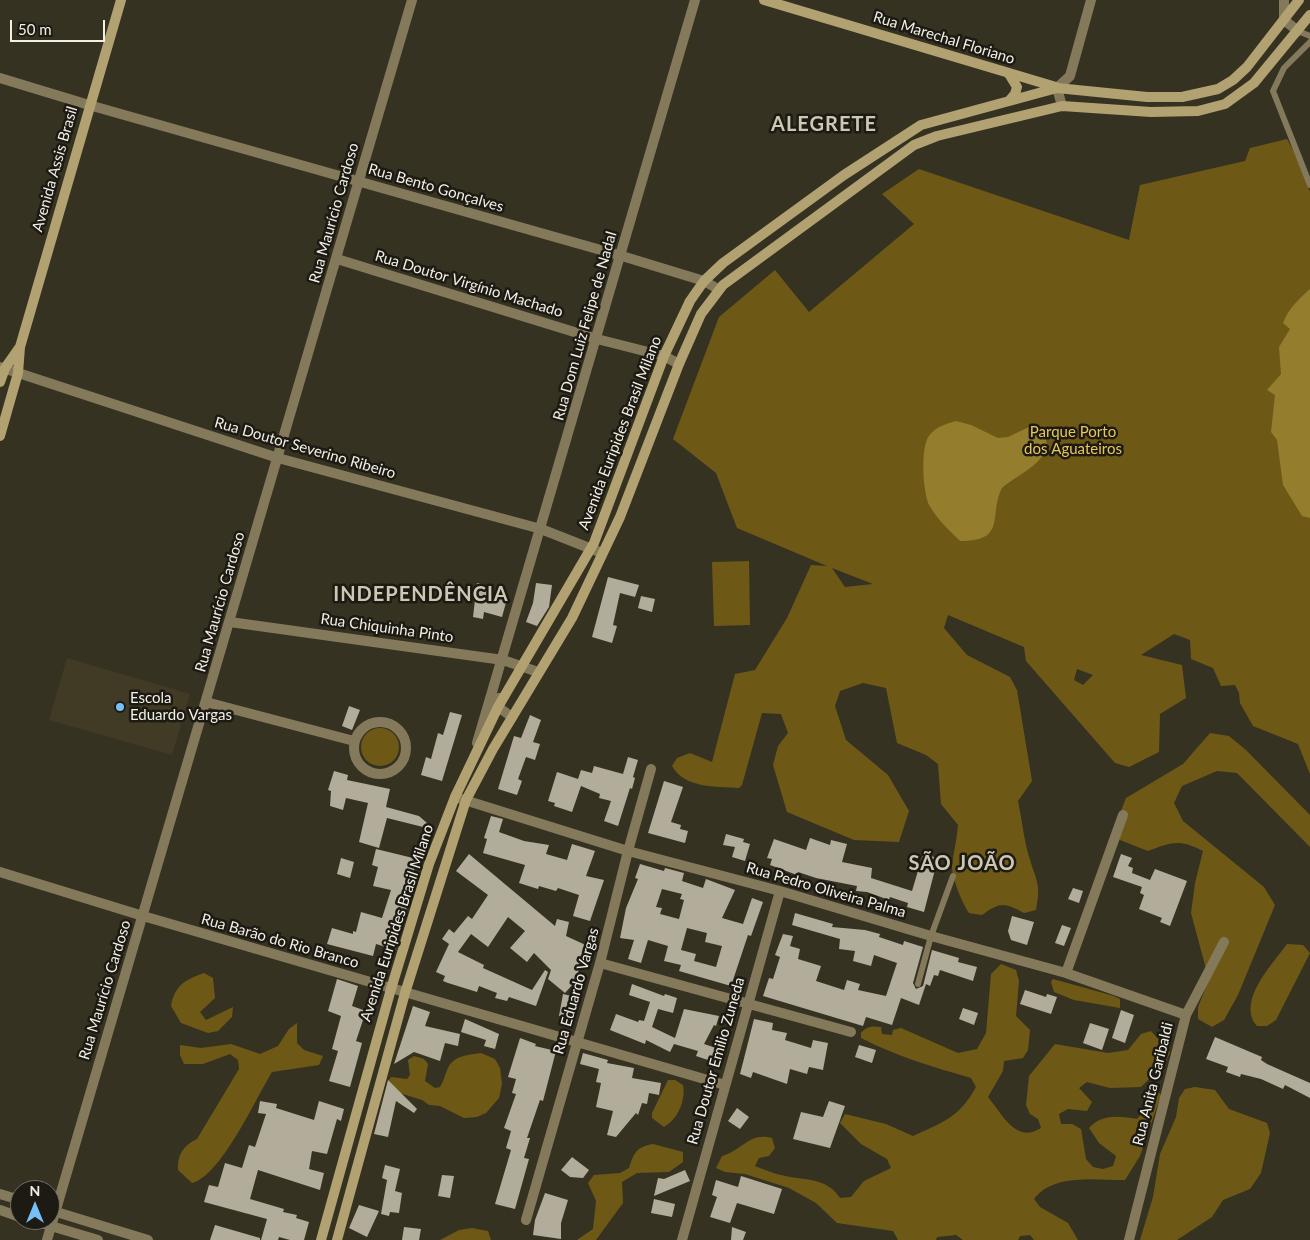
<!DOCTYPE html>
<meta charset="utf-8">
<style>
body{margin:0}
#map{position:relative;width:1310px;height:1240px;overflow:hidden;background:#363222;font-family:Lato,sans-serif}
canvas{display:block}
.north{position:absolute;left:10px;top:1180px;width:50px;height:50px;box-sizing:border-box;background:#1c1a13;border:1px solid #726f67;border-radius:50%;rotate:0deg;font-size:14px;font-weight:700;line-height:20px;text-align:center;color:#f2efe5}
.north::after{content:'';display:block;margin:auto;width:18px;height:22px;background:#76c0f7;clip-path:polygon(50% 0,100% 100%,50% 72%,0 100%)}
.scale{position:absolute;left:10px;top:20px;width:95px;height:22px;box-sizing:border-box;border:2px solid #f2efe5;border-top:0;padding-left:6px;font-size:15px;line-height:18px;white-space:nowrap;color:#f2efe5;-webkit-text-stroke:4px #1c1a13;paint-order:stroke}
</style>
<div id="map">
<canvas width="1310" height="1240"></canvas>
<div class="north">N</div>
<div class="scale">50 m</div>
</div>
<script>
const g = document.querySelector('canvas').getContext('2d');
g.lineJoin = 'round';
function fill(path, color) { g.fillStyle = color; g.fill(path, 'evenodd'); }
function stroke(path, color, width, dash) { g.strokeStyle = color; g.lineWidth = width; g.lineCap = dash ? 'butt' : 'round'; g.setLineDash(dash || []); g.stroke(path); }
function write(font, color, halo, rows, align = 'center') {
  g.font = font + ' Lato,sans-serif'; g.lineWidth = 5; g.setLineDash([]); g.textBaseline = 'middle'; g.strokeStyle = halo; g.fillStyle = color; for (const [text, x, y, turn = 0] of rows) {
    g.save(); g.translate(x, y); g.rotate((+turn || 0) * Math.PI / 180); g.textAlign = isNaN(turn) ? turn : align; if (halo) g.strokeText(text, 0, 0); g.fillText(text, 0, 0); g.restore();
  }
}
const built = new Path2D(`
 M67 658 190 694 172 755 49 720Z`);
const green = new Path2D(`
 M1287 139 1302 166 1310 192V297L1286 337 1310 507V774L1298 744 1253 726 1240 703 1239 693 1235 685 1221 686 1213 668 1191 659 1190 640 1174 634 1141 655 1182 665 1186 698 1160 714 1159 752 1129 767 1115 763 1026 661 1024 647 948 615 944 628 967 655 1010 677 1017 690 1032 781 1018 801C1022 820 1024 841 1030 860 1037 882 1041 885 1036 910L1024 913C1004 902 1000 902 982 915L969 913C962 903 951 876 952 864 954 851 957 838 958 825L941 804 938 764 926 755 897 743 886 688 863 683 840 691 835 706 846 740 888 775 909 811 899 842 854 840 787 812 773 765 778 746 788 733 781 714 762 713 742 785 739 788C716 786 685 789 672 766L677 758 690 753 712 762 735 674 755 670 787 618 811 565 827 566 737 528 716 473 673 439 719 317 775 270 809 312 914 224 882 194 919 169 1129 240 1140 185 1245 161 1250 148ZM832 568 873 584 845 587ZM1077 669 1093 675 1083 685 1074 680Z
 M749 561 750 625 714 626 712 562Z
 M361 747a19 19 0 1 1 38 0a19 19 0 1 1-38 0Z
 M1210 733 1229 736 1246 750 1310 815V847L1237 773 1217 771 1182 786 1174 803 1183 821 1264 887 1275 905 1238 995 1224 1020 1212 1027 1198 1019V1007L1209 980 1191 913 1195 883 1203 851C1179 839 1172 842 1148 851L1115 838 1117 821 1126 798 1183 764Z
 M1287 944 1303 945 1310 953 1276 1020 1267 1026H1257C1236 1001 1273 964 1287 944Z
 M1001 964 1016 970 1019 981 1016 1016 1030 1030 1028 1050 1023 1058 1004 1061 1003 1071 988 1097C1003 1115 1016 1144 1041 1128L1038 1119 1030 1114 1026 1105 1029 1076 1055 1044 1108 1053 1128 1050 1141 1034 1151 1031 1170 1052 1166 1062 1141 1087 1110 1088 1087 1082 1079 1088 1092 1102 1087 1111 1068 1109 1059 1114 1061 1124H1072L1081 1129 1086 1159 1093 1167 1103 1169 1113 1166 1116 1156 1099 1143 1089 1128C1102 1114 1119 1116 1137 1119L1144 1111 1147 1092 1154 1088 1161 1095 1140 1156 1125 1180C1097 1180 1053 1173 1034 1199L1040 1207 1068 1223 1078 1240H1034L1030 1235 1020 1236 1018 1240H963L956 1235 937 1237 936 1240H898L893 1231 837 1223 816 1203 789 1188 745 1174 725 1172 716 1168 722 1156C743 1150 749 1132 772 1138L775 1148 769 1156 759 1158 755 1166C765 1170 775 1174 785 1176 807 1181 826 1177 840 1198L851 1197 864 1181 891 1168 887 1159 861 1144 840 1123 845 1114 886 1124 913 1136C943 1122 959 1118 976 1087L971 1078C933 1067 896 1056 861 1038V1033C867 1026 873 1026 881 1027L882 1034 892 1035 893 1030 901 1028 958 1053 977 1049 986 1033 991 974Z
 M204 973 213 978 215 998 200 1012 206 1020 233 1007 232 1017 218 1031 208 1033 181 1023 171 1006C175 985 185 980 204 973Z
 M1053 979 1114 996 1120 999V1008L1074 1000 1054 992 1051 982Z
 M297 1023V1043L304 1050 323 1056 319 1065 272 1072C256 1098 221 1176 192 1183L178 1170C177 1156 183 1145 197 1139L239 1069 238 1060 230 1054 203 1064H184L180 1055V1045L201 1048 231 1044 260 1054 278 1046 289 1029Z
 M481 1053 495 1059 500 1068 502 1084 499 1098 486 1113 477 1117 464 1118 440 1106 429 1105 422 1100 390 1090 387 1083 391 1077 407 1079 410 1075 408 1060 414 1056 424 1059 428 1064 425 1081 435 1088 440 1087C444 1081 445 1074 448 1068 454 1055 469 1055 481 1053Z
 M668 1080H675L683 1085C686 1100 678 1119 664 1127L652 1118V1113Z
 M1195 1087 1215 1090 1229 1109 1267 1123 1270 1133 1261 1173 1250 1189 1223 1200 1212 1217 1177 1240H1140L1153 1197 1160 1154 1176 1117 1179 1098 1185 1089Z
 M653 1144 683 1152V1162L669 1172 637 1173 622 1182 623 1203 596 1240H577L593 1229 596 1201 588 1183 594 1175 620 1173 629 1168C634 1153 636 1147 653 1144Z
 M472 1228 488 1231 491 1240H440L459 1230Z`);
const water = new Path2D(`
 M1310 289V518L1302 516 1283 485 1277 440 1271 432 1275 395 1267 390 1281 374 1279 347 1290 329 1283 323C1288 309 1299 299 1310 289Z
 M956 421 971 425 998 438 1008 437 1031 426H1039C1064 457 1020 472 1002 488 988 515 1008 541 960 541 949 530 937 519 929 505 923 492 920 448 929 436 935 427 946 424 956 421Z`);
const building = new Path2D(`
 M608 577 639 585 635 597 620 593 613 625 617 626 612 643 592 637Z
 M477 583 493 587 491 594 507 599 502 617 484 612 483 619 473 617Z
 M536 583 552 585 549 607 537 626 526 622 533 603Z
 M641 596 655 599 652 612 638 608Z
 M349 706 360 710 352 730 342 726Z
 M450 712 462 715 442 781 421 775 426 757 431 759 438 733 443 735Z
 M530 715 541 720 533 742 540 744 535 760 526 757 518 779 522 781 517 795 498 789 514 736 521 738Z
 M628 757 638 760 633 777 635 778 632 789 630 788 618 826 604 821 611 801 599 798 600 794 581 786 572 812 554 806 555 803 548 801 557 772 578 779 581 770 592 773 594 766 623 774Z
 M334 771 348 775 347 780 390 789 386 807 419 816 435 830 387 818 379 848 359 842 368 803 346 798 343 810 330 806 331 791 328 790Z
 M664 781 683 787 671 822 681 825 680 829 688 831 685 843 648 833Z
 M491 816 503 819 499 832 524 841 549 845 546 854 567 860 572 844 595 851 586 876 604 880 590 921 573 916 579 895 558 888 556 891 539 886 538 889 519 883 525 865 483 853 487 839 484 838Z
 M726 834 744 839 743 842 750 844 745 861 732 857 735 847 723 845Z
 M810 838 830 845 831 840 847 844 842 862 872 868 871 878 912 891 923 854 938 858 924 912 907 907 908 903 890 897 889 900 867 892 856 891 857 886 816 878 798 872 797 875 770 865 772 859 767 858 774 839 806 850Z
 M376 849 417 859 407 900 409 901 405 913 403 912 397 935 396 950 376 944 373 956 327 944 332 928 353 934V931L356 932 361 912 382 918 391 890 373 886 378 867 372 865Z
 M469 854 555 926 557 919 569 922 566 936 590 947 578 972 581 975 565 993 548 979 551 970 534 953 527 962 510 948 525 931 508 917 488 947 471 934 458 952 484 965 483 968 532 990 545 970 548 972 536 1006 509 997 507 1001 495 998 497 993 479 986 477 992 448 983 443 981 445 976 436 972 449 944 442 939 449 929 454 933 468 916 472 919 488 895 456 871Z
 M1121 854 1132 858 1128 866 1133 868 1132 873 1150 880 1155 869 1187 881 1170 926 1160 922 1162 918 1139 909 1144 895 1140 893 1142 887 1113 877Z
 M341 858 354 862 350 878 337 874Z
 M640 864 664 871 665 868 684 873 682 881 703 888 706 879 735 890 722 918 743 924 752 898 763 902 751 936 748 935 731 986 679 971 681 965 664 961 668 946 648 940 641 963 628 959 634 940 620 938 626 908 638 879 635 878ZM662 889 682 894 680 899 684 900 679 919 660 914 662 908 656 907ZM687 928 707 933 705 942 722 946 716 967 694 961 696 954 681 950Z
 M1073 888 1083 891 1079 903 1068 899Z
 M795 913 833 924 832 927 865 930 880 934 879 937 903 945 904 941 923 947 913 983 916 989 923 986 932 950 959 958 958 962 977 967 973 981 940 970 938 976 934 975 930 986 926 984 919 1005 901 998 892 1025 866 1017 863 1026 763 996 769 978 773 979 780 957 775 955 783 934 793 936 790 946 800 949 798 959 821 966 816 981 844 990 847 980 860 984 858 990 886 996 897 963 874 955 871 966 853 961 855 951 839 949 840 939 792 925Z
 M1012 916 1034 922 1027 945 1011 940 1008 931Z
 M1062 925 1071 928 1064 946 1055 943Z
 M337 979 358 986 352 1006 366 1011 356 1041 362 1043 350 1087 329 1081 338 1051 332 1049 341 1016 328 1011Z
 M632 984 664 996 665 994 677 998 673 1013 658 1009 652 1027 675 1038 684 1009 719 1016 716 1026 714 1025 704 1044 719 1049 714 1062 696 1056 698 1051 674 1044 670 1052 646 1040 645 1044 610 1030 616 1014 638 1022 639 1020 644 1021 650 1002 629 995Z
 M1025 990 1046 997 1047 994 1057 997 1051 1014 1020 1004Z
 M563 994 576 997 571 1018 559 1016Z
 M413 1006 430 1012 425 1026 460 1034 458 1046 445 1043 440 1061 414 1052 394 1064Z
 M963 1008 978 1013 974 1025 959 1019Z
 M1121 1010 1134 1015 1125 1043 1112 1038Z
 M465 1019 499 1034 495 1049 484 1046 486 1040 461 1032Z
 M754 1019 773 1023 772 1030 787 1033 785 1040 811 1048 813 1040 828 1043 823 1070 809 1067 807 1074 790 1069 787 1084 753 1072 751 1078 740 1074Z
 M1090 1023 1109 1029 1102 1050 1083 1043Z
 M1215 1037 1262 1057 1261 1060 1267 1064 1310 1083V1098L1285 1085 1283 1089 1261 1079 1241 1074 1240 1077 1226 1072 1228 1067 1206 1059Z
 M520 1038 536 1044 535 1046 556 1051 543 1101 540 1100 527 1138H530L524 1158 529 1159 515 1209 495 1204 511 1150 506 1148 511 1131 504 1128 516 1094 512 1093 516 1079 508 1077Z
 M859 1045 876 1050 872 1063 855 1057Z
 M583 1053 608 1060 607 1063 634 1068 632 1078 661 1083 659 1095 649 1093 647 1104 642 1103 638 1115 636 1113 616 1137 607 1135 613 1111 596 1107 601 1083 596 1082 599 1069 580 1064Z
 M388 1080 417 1109 414 1113 396 1101 388 1137 374 1134Z
 M260 1101 277 1104 276 1108 314 1120 319 1101 344 1109 341 1121 337 1119 327 1154 312 1151 309 1169 324 1173 320 1190 258 1170 250 1199 284 1209 283 1212 297 1215 296 1218 309 1222 304 1240H290L279 1237 278 1240H261L267 1219 204 1202 209 1185 218 1187 225 1163 242 1168 249 1145 255 1147 266 1114 258 1113Z
 M829 1101 845 1106 830 1148 793 1139 801 1112 823 1117Z
 M737 1108 749 1117 740 1129 728 1121Z
 M572 1157 589 1170 583 1178 570 1177 561 1170Z
 M385 1165 400 1169 395 1191 402 1193 399 1213 390 1212 389 1216 381 1214 387 1180 382 1178Z
 M685 1170 690 1181 654 1196 658 1178 664 1179Z
 M442 1175 454 1176 450 1198 438 1196Z
 M741 1176 782 1189 774 1214 737 1203 730 1223 710 1217 717 1197 712 1195 716 1180 738 1187Z
 M545 1193 568 1200 561 1223V1239L533 1235 535 1220Z
 M654 1199 675 1204 672 1217 651 1213Z
 M359 1205 379 1211 367 1237 349 1228Z
 M215 1225 260 1238V1240H210Z
 M404 1227 421 1229 419 1240H402Z
 M732 1227 746 1232 743 1240H731Z`);
const service = new Path2D(`
 M1298 31 1310 36
 M1310 42 1284 68 1273 91 1310 185
 M918 984 931 936 953 876`);
const minor = new Path2D(`
 M1284 0V20L1298 31
 M0 78 89 105 622 256 704 281 718 289
 M1062 106 1057 88 1070 76 1091 0
 M337 259 597 339 664 356 679 364
 M0 367 278 458 541 529 602 553
 M230 622 503 660 538 672
 M499 698 498 707 512 717
 M206 702 354 741
 M354 748a26 26 0 1 1 52 0a26 26 0 1 1-52 0Z
 M477 743 695 0
 M455 797 628 851 780 891 931 936 1066 973 1186 1015
 M0 872 143 916 725 1085
 M600 963 851 1032
 M1066 973 1123 815
 M526 1220 600 963 628 851 651 769
 M682 1240 780 891
 M1129 1240 1186 1015 1224 942`);
const tertiary = new Path2D(`
 M0 1194 20 1200
 M0 1210 20 1217
 M50 1210 148 1240
 M31 1220 98 1240
 M47 1240 412 0`);
const secondary = new Path2D(`
 M764 0 1056 87
 M1009 101 1015 94 1017 87 1009 74
 M0 382 5 368 19 348
 M0 436 18 373 20 347 121 0
 M321 1240 391 989 429 864 455 797 498 707 594 543 664 356 690 301 704 281 723 263 844 175 921 125 1057 88 1147 97H1182L1218 89 1233 80 1247 67 1299 0
 M337 1240 405 993 466 800 493 749 572 618 620 517 679 364 701 314 723 285 914 145 937 136 1062 106 1151 112 1198 111 1225 104 1254 83 1310 15`);
const markers = [
 [120,707,5,"#76c0f7"]
];
const streetNames = [
 ["Rua Marechal Floriano",944,38,17],
 ["Avenida Assis Brasil",55,169,-74],
 ["Rua Bento Gonçalves",436,188,16],
 ["Rua Maurício Cardoso",334,213,-74],
 ["Rua Doutor Virgínio Machado",469,284,17],
 ["Rua Dom Luiz Felipe de Nadal",585,326,-74],
 ["Avenida Euripides Brasil Milano",620,433,-69],
 ["Rua Doutor Severino Ribeiro",305,448,16],
 ["Rua Maurício Cardoso",220,602,-74],
 ["Rua Chiquinha Pinto",387,628,8],
 ["Rua Pedro Oliveira Palma",826,890,16],
 ["Avenida Euripides Brasil Milano",397,923,-72],
 ["Rua Barão do Rio Branco",280,941,16],
 ["Rua Maurício Cardoso",105,990,-73],
 ["Rua Eduardo Vargas",576,991,-74],
 ["Rua Doutor Emilio Zuneda",716,1061,-74],
 ["Rua Anita Garibaldi",1153,1084,-76]
];
const parkNames = [
 ["Parque Porto",1073,432],
 ["dos Aguateiros",1073,449]
];
const poiNames = [
 ["Escola",130,698],
 ["Eduardo Vargas",130,715]
];
const districtNames = [
 ["ALEGRETE",824,125],
 ["INDEPENDÊNCIA",421,595],
 ["SÃO JOÃO",962,864]
];
fill(built, '#413a25');
fill(green, '#6d5915');
fill(water, '#947d2d');
fill(building, '#b2ad9a');
stroke(service, '#847a5b', 6);
stroke(minor, '#847a5b', 10);
stroke(tertiary, '#847a5b', 10);
stroke(secondary, '#b2a271', 10);
for (const [x, y, r, color] of markers) { const dot = new Path2D(); dot.arc(x, y, r, 0, 2 * Math.PI); g.fillStyle = color; g.fill(dot); stroke(dot, '#1c1a13', 2); }
write('15px', '#f2efe5', '#1c1a13', streetNames);
write('15px', '#e7c65a', '#1c1a13', parkNames);
write('15px', '#f2efe5', '#1c1a13', poiNames, 'left');
g.letterSpacing = '1px';
write('bold 20px', '#cdc7b4', '#1c1a13', districtNames);
g.letterSpacing = '0px';
</script>
